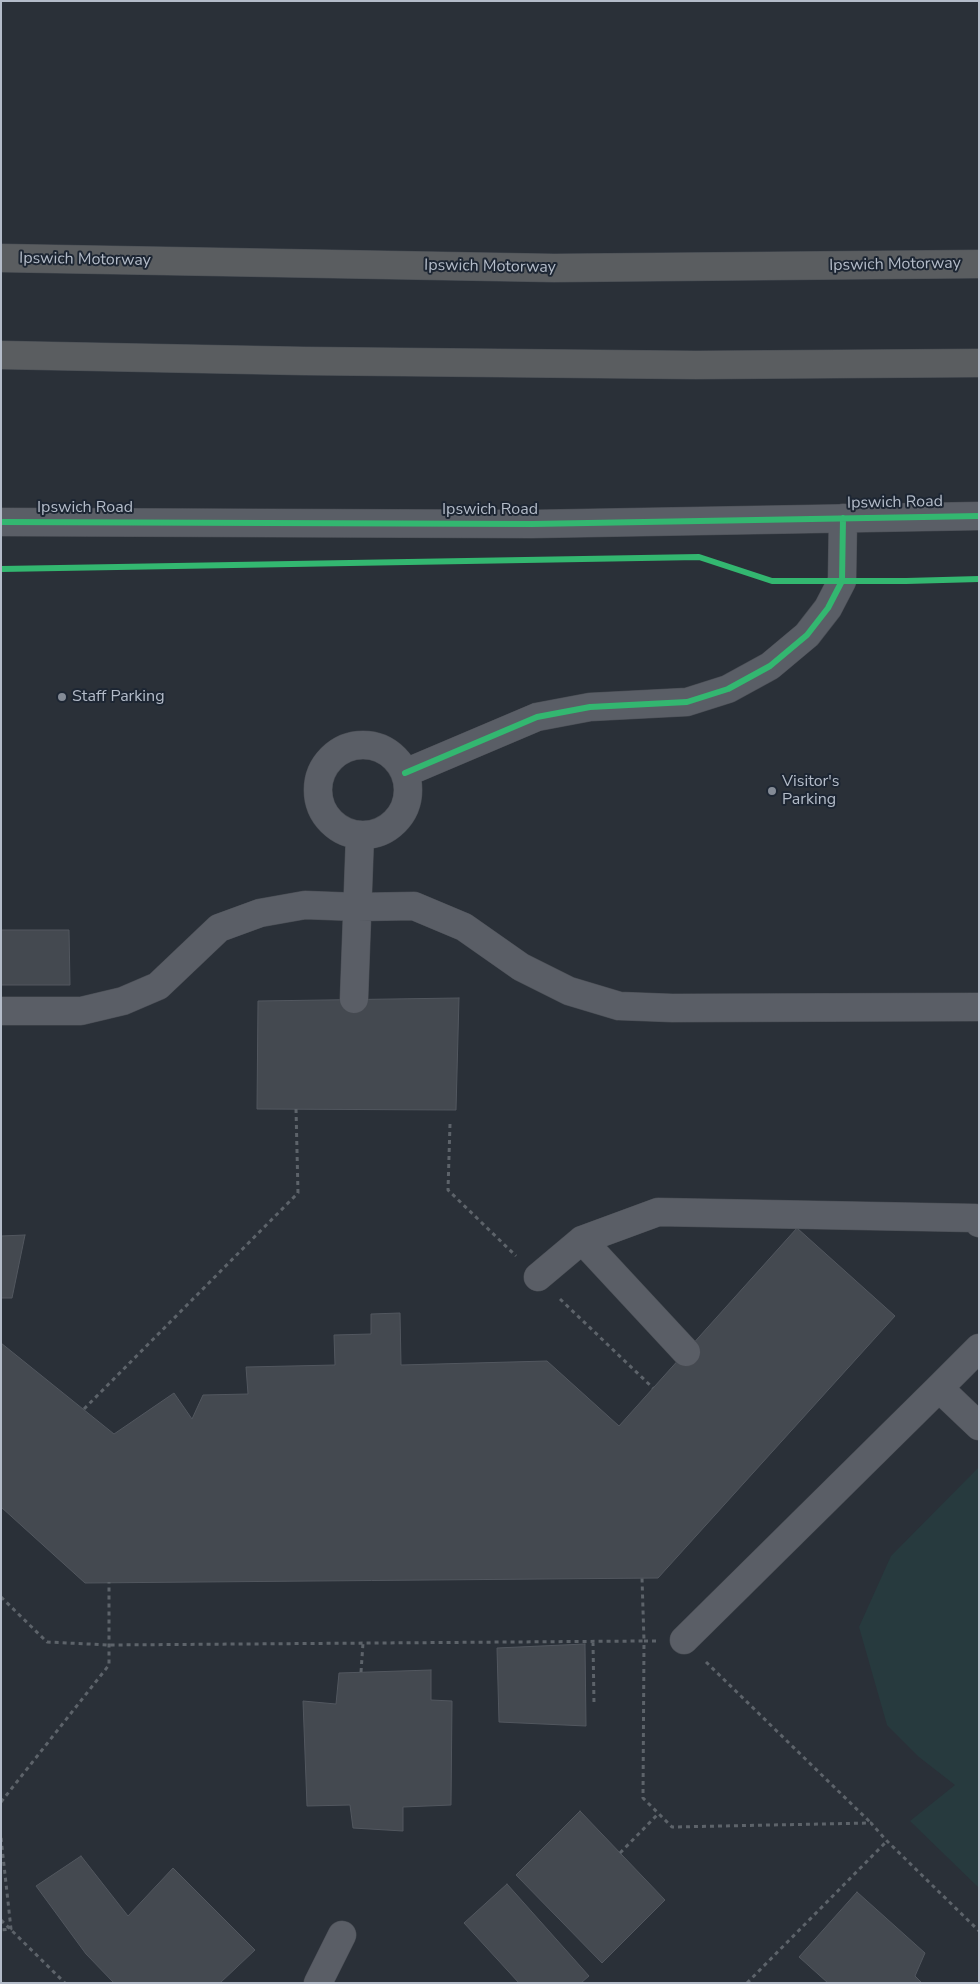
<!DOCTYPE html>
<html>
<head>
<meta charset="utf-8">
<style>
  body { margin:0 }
  #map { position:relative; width:980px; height:1984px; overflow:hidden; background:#2a3038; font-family:"Nunito Sans",sans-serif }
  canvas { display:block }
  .frame { position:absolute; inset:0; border:2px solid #b4bcc9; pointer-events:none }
</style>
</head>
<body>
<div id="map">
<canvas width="980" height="1984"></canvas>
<div class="frame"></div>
</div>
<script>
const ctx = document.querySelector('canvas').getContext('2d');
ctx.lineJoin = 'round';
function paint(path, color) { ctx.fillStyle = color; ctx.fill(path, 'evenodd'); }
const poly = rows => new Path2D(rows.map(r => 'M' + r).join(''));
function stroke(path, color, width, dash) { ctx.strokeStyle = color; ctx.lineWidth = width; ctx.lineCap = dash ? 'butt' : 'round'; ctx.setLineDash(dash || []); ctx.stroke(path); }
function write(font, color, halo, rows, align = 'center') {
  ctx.font = font + ' "Nunito Sans",sans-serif'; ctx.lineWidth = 4; ctx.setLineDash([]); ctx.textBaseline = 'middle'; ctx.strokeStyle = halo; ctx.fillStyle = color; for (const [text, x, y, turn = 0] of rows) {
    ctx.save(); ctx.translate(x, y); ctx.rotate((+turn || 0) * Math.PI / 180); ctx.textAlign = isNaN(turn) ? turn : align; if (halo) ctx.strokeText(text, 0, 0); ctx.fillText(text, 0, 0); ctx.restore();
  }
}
paint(poly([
  [979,1467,979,1888,910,1821,955,1785,919,1757,887,1725,859,1627,891,1556]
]), '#273a3e');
const building = poly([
  [1,930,69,930,70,985,1,985,1,930],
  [459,998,456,1110,257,1109,258,1001,459,998],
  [797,1228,895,1316,658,1578,85,1583,1,1507,1,1343,114,1434,174,1393,192,1419,203,1395,248,1394,246,1367,335,1365,334,1335,371,1334,371,1314,400,1313,401,1365,547,1361,619,1426,797,1228],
  [25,1235,12,1298,1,1298,1,1236,25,1235],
  [585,1644,586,1726,499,1722,497,1648,585,1644],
  [431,1670,431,1700,452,1701,451,1805,403,1807,403,1831,353,1828,350,1805,307,1806,303,1701,336,1704,339,1673,431,1670],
  [580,1811,665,1900,602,1963,516,1875,580,1811],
  [81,1856,128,1916,173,1868,255,1950,220,1983,114,1983,86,1954,36,1886,81,1856],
  [507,1884,589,1976,581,1983,519,1983,464,1923,507,1884],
  [857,1892,925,1953,915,1976,922,1983,828,1983,799,1957,857,1892]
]);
paint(building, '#444950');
stroke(building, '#52575f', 1);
const minor = poly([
  [1,522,532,524,979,516],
  '318 790a45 45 0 1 1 90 0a45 45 0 1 1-90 0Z',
  [405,773,537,717,590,707,687,702,728,689,770,666,807,635,828,608,842,581,843,518],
  [354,999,360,835],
  [1,1011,81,1011,123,1001,158,986,219,928,260,913,305,905,358,907,414,906,464,927,521,967,569,991,619,1006,672,1008,979,1007],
  [582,1240,686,1352],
  [538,1277,582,1240,658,1212,975,1218,979,1223],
  [979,1348,939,1388,979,1426],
  [684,1640,944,1383],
  [318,1983,342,1935]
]);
const highway = poly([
  [1,258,554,268,979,264],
  [1,355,304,361,696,365,979,363]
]);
stroke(minor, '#484c53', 29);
stroke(highway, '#474c53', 29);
stroke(poly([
  [450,1124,448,1190,516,1256],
  [560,1299,653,1388],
  [84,1409,298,1193,296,1109],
  [1,1597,47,1642,109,1645,644,1641,642,1578],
  [656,1641,644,1641,643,1798,672,1827,871,1823,887,1841,979,1931],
  [593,1642,594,1704],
  [706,1662,871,1823],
  [361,1672,363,1643],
  [1,1802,109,1665,109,1582],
  [1,1838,11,1929,1,1930],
  [620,1853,658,1814],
  [1,1920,65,1983],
  [747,1983,887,1841]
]), '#5d636a', 3, [4, 4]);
stroke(minor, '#5a5e66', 28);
stroke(highway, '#5a5d60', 28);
stroke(poly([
  [1,522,532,524,979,516],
  [1,569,699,557,772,581,906,581,979,579],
  [405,773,537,717,590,707,687,702,728,689,770,666,807,635,828,608,842,581,843,518]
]), '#33b770', 6);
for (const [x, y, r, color] of [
  [62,697,5,"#848b96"],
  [772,791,5,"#848b96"]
]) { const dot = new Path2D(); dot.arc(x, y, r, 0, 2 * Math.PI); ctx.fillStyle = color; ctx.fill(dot); stroke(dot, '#1d2633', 2); }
write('16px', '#b4bcc9', '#1d2633', [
  ["Ipswich Motorway",85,260,1],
  ["Ipswich Motorway",895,265,-1],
  ["Ipswich Motorway",490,267,1],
  ["Ipswich Road",895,503,-1],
  ["Ipswich Road",85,508],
  ["Ipswich Road",490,510]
]);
write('16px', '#b4bcc9', '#1d2633', [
  ["Staff Parking",72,697],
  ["Visitor's",782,782],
  ["Parking",782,800]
], 'left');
</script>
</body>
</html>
